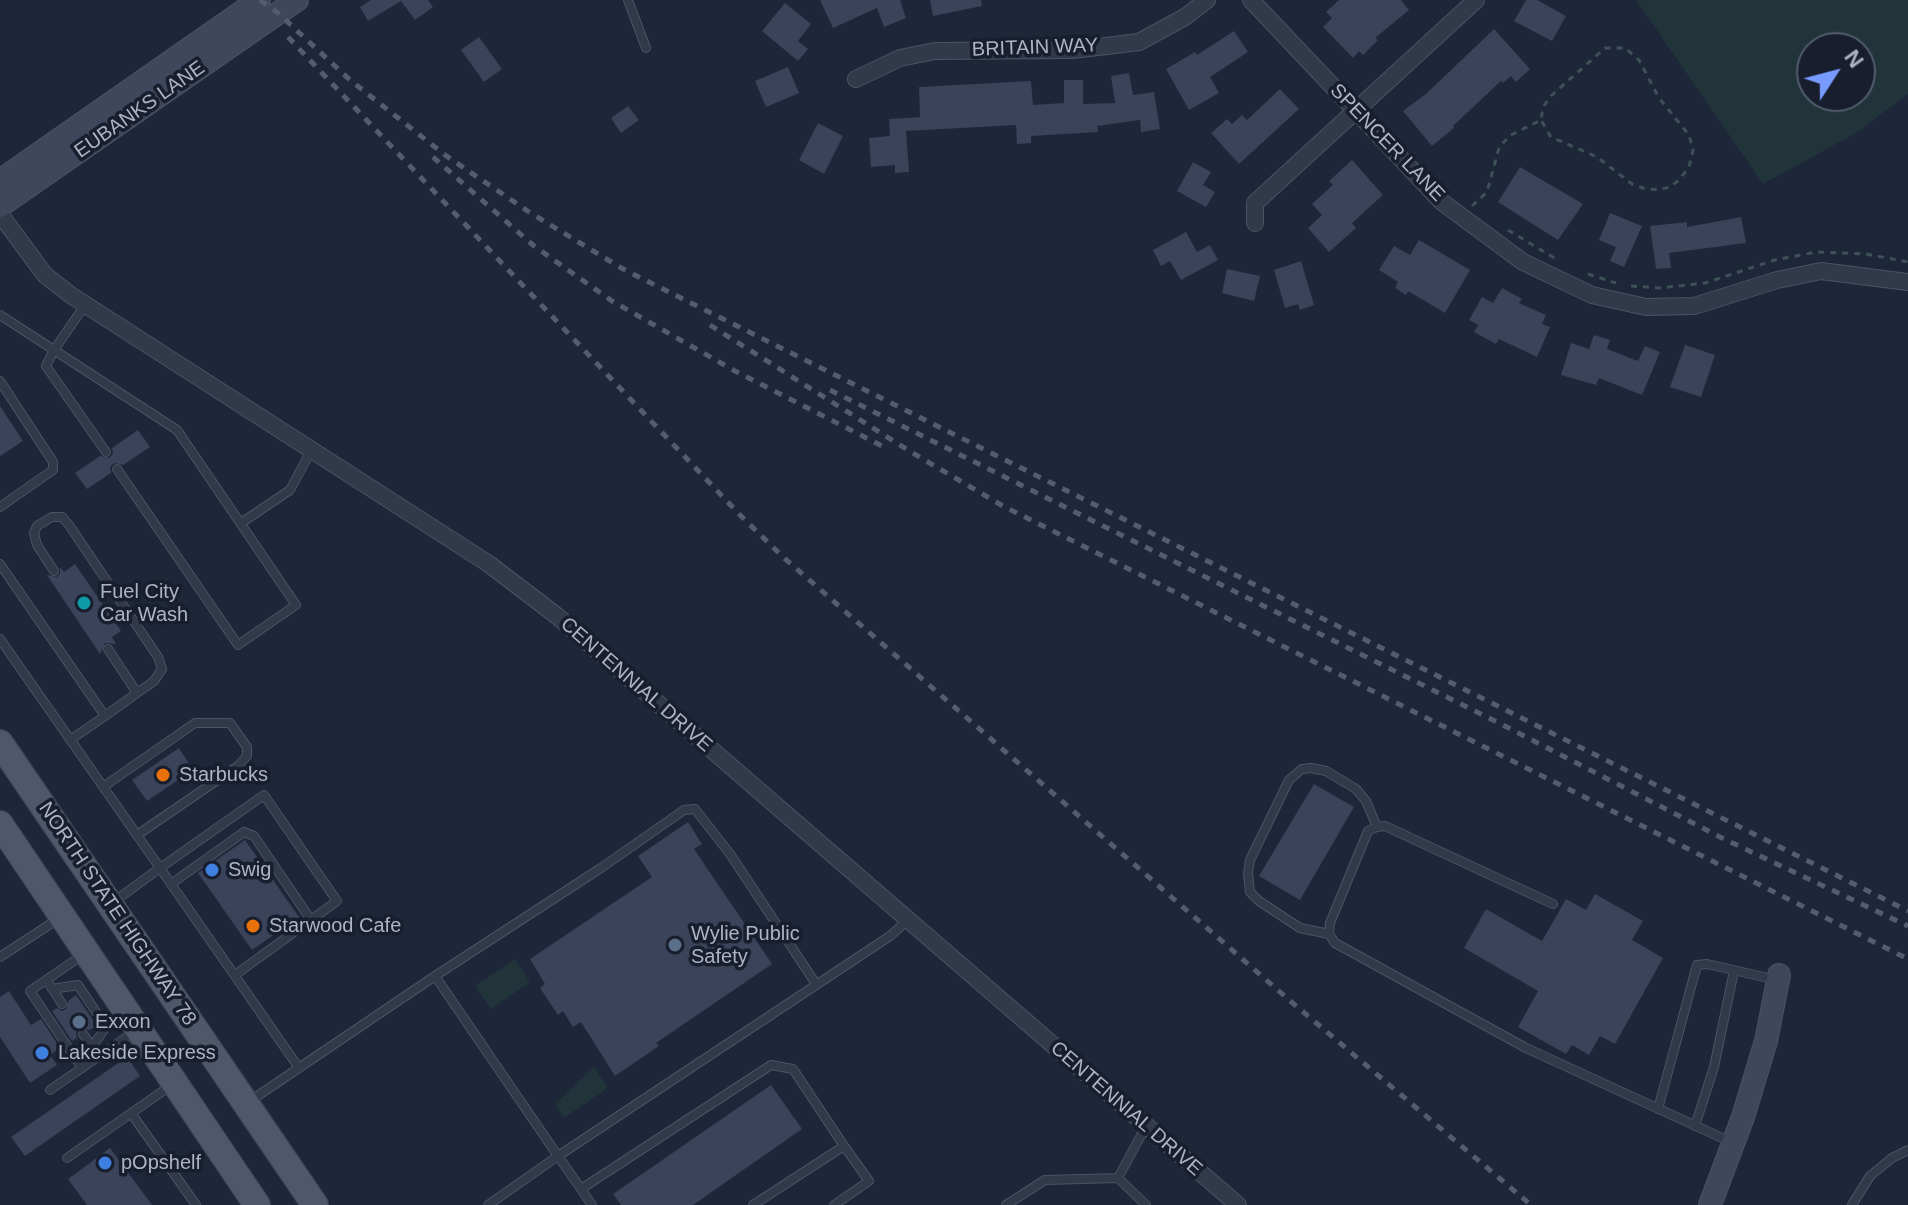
<!DOCTYPE html>
<html>
<head>
<meta charset="utf-8">
<style>
  body { margin:0 }
  #map { position:relative; width:1908px; height:1205px; overflow:hidden; background:#1e2639; font-family:Helvetica,sans-serif }
  canvas { display:block }
  .north { position:absolute; left:1796px; top:32px; width:80px; height:80px; box-sizing:border-box; background:#181e2e; border:2px solid #535a6b; border-radius:50%; rotate:54deg; font-size:22px; font-weight:700; line-height:32px; text-align:center; color:#acb3c6 }
  .north::after { content:''; display:block; margin:auto; width:28px; height:36px; background:#789bff; clip-path:polygon(50% 0,100% 100%,50% 72%,0 100%) }
</style>
</head>
<body>
<div id="map">
<canvas width="1908" height="1205"></canvas>
<div class="north">N</div>
</div>
<script>
const ctx = document.querySelector('canvas').getContext('2d');
ctx.lineJoin = 'round';
function paint(path, color) { ctx.fillStyle = color; ctx.fill(path, 'evenodd'); }
const poly = rows => new Path2D(rows.map(r => 'M' + r).join(''));
function stroke(path, color, width, dash) { ctx.strokeStyle = color; ctx.lineWidth = width; ctx.lineCap = dash ? 'butt' : 'round'; ctx.setLineDash(dash || []); ctx.stroke(path); }
function write(font, color, halo, rows, align = 'center') {
  ctx.font = font + ' Helvetica,sans-serif'; ctx.lineWidth = 7; ctx.setLineDash([]); ctx.textBaseline = 'middle'; ctx.strokeStyle = halo; ctx.fillStyle = color; for (const [text, x, y, turn = 0] of rows) {
    ctx.save(); ctx.translate(x, y); ctx.rotate((+turn || 0) * Math.PI / 180); ctx.textAlign = isNaN(turn) ? turn : align; if (halo) ctx.strokeText(text, 0, 0); ctx.fillText(text, 0, 0); ctx.restore();
  }
}
paint(poly([
  [1636,0,1908,0,1908,94,1854,134,1763,184],
  [1812,48,1860,48,1860,96,1812,96],
  [515,959,530,982,491,1009,475,986],
  [594,1067,608,1088,564,1118,555,1104]
]), '#20343a');
paint(poly([
  [371,0,428,0,433,7,415,20,401,1,368,21,360,7],
  [820,0,900,0,906,18,884,27,877,8,833,28],
  [930,0,981,0,982,6,933,16],
  [1339,0,1401,0,1409,10,1375,38,1378,40,1363,55,1359,51,1353,58,1323,27,1332,18,1326,12],
  [1526,0,1537,0,1566,16,1552,41,1514,21],
  [785,3,811,24,798,41,808,49,798,61,762,31],
  [1494,29,1530,69,1516,82,1511,76,1503,83,1501,81,1453,126,1454,128,1432,146,1403,111,1427,93],
  [1234,31,1248,52,1210,77,1219,93,1189,110,1166,69,1195,52,1197,55],
  [479,37,502,69,484,82,461,50],
  [788,67,799,93,766,107,755,81],
  [1129,73,1133,95,1154,92,1160,129,1141,132,1140,120,1097,126,1098,132,1031,136,1031,143,1017,144,1016,125,906,131,909,172,895,173,895,165,871,167,869,138,890,136,889,119,920,117,919,87,1031,81,1033,105,1064,103,1064,80,1083,80,1083,104,1115,103,1111,76],
  [1280,89,1299,109,1239,164,1211,133,1227,119,1232,124,1242,115,1247,120],
  [628,106,639,120,621,133,611,118],
  [818,123,843,136,824,174,799,160],
  [1352,160,1383,195,1352,223,1356,228,1329,252,1308,228,1322,215,1312,204,1333,185,1329,181],
  [1193,162,1211,172,1203,185,1215,192,1206,207,1177,191],
  [1520,167,1583,204,1558,240,1498,202],
  [1610,213,1642,226,1624,267,1610,261,1616,247,1599,240],
  [1741,217,1746,243,1669,253,1671,268,1656,269,1650,226,1687,222,1687,227],
  [1186,232,1197,252,1210,245,1218,260,1181,280,1170,261,1161,266,1153,250],
  [1419,240,1470,270,1445,313,1408,291,1406,295,1395,288,1398,282,1379,270,1394,246,1410,255],
  [1301,261,1314,305,1300,310,1298,304,1285,308,1274,270],
  [1227,269,1260,276,1254,301,1222,293],
  [1502,288,1522,299,1519,303,1546,315,1542,324,1550,327,1537,357,1499,339,1496,344,1474,332,1478,325,1469,320,1482,297,1493,303],
  [1594,335,1610,340,1607,349,1638,361,1645,346,1660,352,1642,395,1599,378,1596,385,1561,375,1571,343,1589,349],
  [1685,345,1715,355,1701,397,1670,387],
  [0,406,23,441,0,456],
  [138,430,150,447,123,465,114,463,110,467,111,473,87,489,75,473,100,456,109,458,113,454,112,448],
  [75,564,121,631,112,637,116,644,105,643,100,654,47,575,57,577,60,573,60,567,64,572],
  [179,748,193,770,147,801,132,780],
  [1314,784,1354,807,1300,900,1259,876],
  [688,822,702,844,694,849,772,964,656,1043,659,1046,615,1076,581,1022,573,1027,563,1011,558,1015,540,988,545,984,530,959,652,877,638,856],
  [245,840,299,917,252,950,198,873],
  [1595,894,1643,921,1632,940,1663,958,1615,1044,1600,1036,1589,1055,1572,1045,1566,1054,1518,1027,1538,991,1464,948,1486,909,1542,941,1566,899,1586,910],
  [9,991,31,1025,41,1019,60,1048,50,1055,57,1065,30,1083,0,1037,0,997],
  [76,995,97,1026,89,1030,80,1028,76,1032,77,1038,72,1041,52,1011,57,1008,62,1011,66,1009,68,1001],
  [127,1057,140,1076,25,1156,11,1137],
  [771,1085,802,1129,693,1205,621,1205,613,1194],
  [110,1148,152,1205,87,1205,68,1179]
]), '#3a4359');
const lane = poly([
  [628,0,646,48],
  [85,305,54,350,177,430,296,605,238,645,117,469],
  [0,315,54,350,46,366,106,452],
  [0,381,53,462,53,470,0,507],
  [241,523,290,490,312,449],
  [0,564,105,716,137,693],
  [54,571,37,545,34,533,37,526,52,517,62,517,69,525,158,657,162,669,154,681,137,693,108,649],
  [0,639,160,868,112,903],
  [70,740,105,716],
  [103,787,195,723,230,723,247,747,247,756,238,766,137,835],
  [171,884,244,832,254,836,311,920],
  [1553,904,1385,826,1377,827,1368,831,1330,923,1329,934,1335,943,1526,1048,1733,1143],
  [1329,934,1300,928,1259,901,1250,892,1248,873,1250,860,1289,780,1302,769,1311,768,1326,771,1356,789,1366,801,1377,827],
  [0,957,58,919],
  [235,975,337,901,264,795,160,868,299,1068],
  [435,976,601,868,684,810,695,809,730,854,816,984],
  [50,985,62,1004],
  [52,989,78,985,106,1027,92,1047],
  [83,1034,94,1049],
  [82,1068,30,991,84,954],
  [50,1090,134,1032],
  [250,1101,435,976,558,1156,890,936,908,920],
  [1658,1109,1697,965,1707,964,1777,980],
  [131,1113,196,1205],
  [1695,1126,1714,1067,1734,971],
  [67,1158,170,1086],
  [1118,1178,1146,1205],
  [581,1189,592,1205],
  [488,1205,558,1156,581,1189,771,1065,793,1069,844,1146,753,1205],
  [834,1205,869,1181,844,1146],
  [1006,1205,1045,1180,1118,1178,1146,1126],
  [1852,1205,1870,1176,1892,1158,1908,1150]
]);
const street = poly([
  [1251,0,1442,202,1523,262,1592,295,1646,307,1694,306,1777,280,1821,271,1908,282],
  [856,79,900,58,935,51,1073,50,1139,42,1185,17,1207,0],
  [0,214,45,275,72,296,489,564,557,616,1238,1205],
  [1255,223,1255,203,1476,0]
]);
const secondary = poly([
  [0,181,259,0],
  [0,206,297,0],
  [1710,1205,1743,1117,1766,1041,1779,975]
]);
const primary = poly([
  [0,743,315,1205],
  [0,824,257,1205]
]);
stroke(lane, '#4c5364', 10);
stroke(street, '#4c5364', 18);
stroke(secondary, '#4c5364', 24);
stroke(primary, '#3b4253', 28);
stroke(poly([
  [1472,206,1487,192,1499,148,1509,136,1541,120,1543,107,1551,96,1605,48,1625,48,1639,60,1659,98,1689,135,1693,150,1689,167,1679,180,1670,187,1658,190,1643,188,1632,184,1597,157,1551,137,1541,120],
  [1508,230,1556,259],
  [1588,274,1616,283],
  [1631,286,1660,288,1705,283,1775,260,1816,252,1866,254,1908,262]
]), '#3e5158', 3, [6, 6]);
stroke(lane, '#32394a', 8);
stroke(street, '#32394a', 16);
stroke(secondary, '#3f475d', 22);
stroke(primary, '#4f576a', 26);
stroke(poly([
  [260,0,278,13,350,80,445,155,529,212,623,269,1908,911],
  [288,37,740,515,783,557,1288,999,1531,1205],
  [433,157,534,246,612,301,735,371,888,449],
  [710,325,911,452,1003,506,1908,959],
  [830,390,1499,723,1722,838,1908,926]
]), '#535c71', 5, [8, 8]);
for (const [x, y, r, color] of [
  [84,603,8,"#0f9aa8"],
  [163,775,8,"#e8710a"],
  [212,870,8,"#3f7fe0"],
  [253,926,8,"#e8710a"],
  [675,945,8,"#5c6f8a"],
  [79,1022,8,"#5c6f8a"],
  [42,1053,8,"#3f7fe0"],
  [105,1163,8,"#3f7fe0"]
]) { const dot = new Path2D(); dot.arc(x, y, r, 0, 2 * Math.PI); ctx.fillStyle = color; ctx.fill(dot); stroke(dot, '#181e2e', 3); }
write('20px', '#acb3c6', '#181e2e', [
  ["BRITAIN WAY",1035,48,-2],
  ["EUBANKS LANE",140,110,-35],
  ["SPENCER LANE",1387,143,46],
  ["CENTENNIAL DRIVE",636,685,41],
  ["NORTH STATE HIGHWAY 78",117,914,56],
  ["CENTENNIAL DRIVE",1126,1109,41]
]);
write('20px', '#acb3c6', '#181e2e', [
  ["Fuel City",100,592],
  ["Car Wash",100,615],
  ["Starbucks",179,775],
  ["Swig",228,870],
  ["Starwood Cafe",269,926],
  ["Wylie Public",691,934],
  ["Safety",691,957],
  ["Exxon",95,1022],
  ["Lakeside Express",58,1053],
  ["pOpshelf",121,1163]
], 'left');
</script>
</body>
</html>
